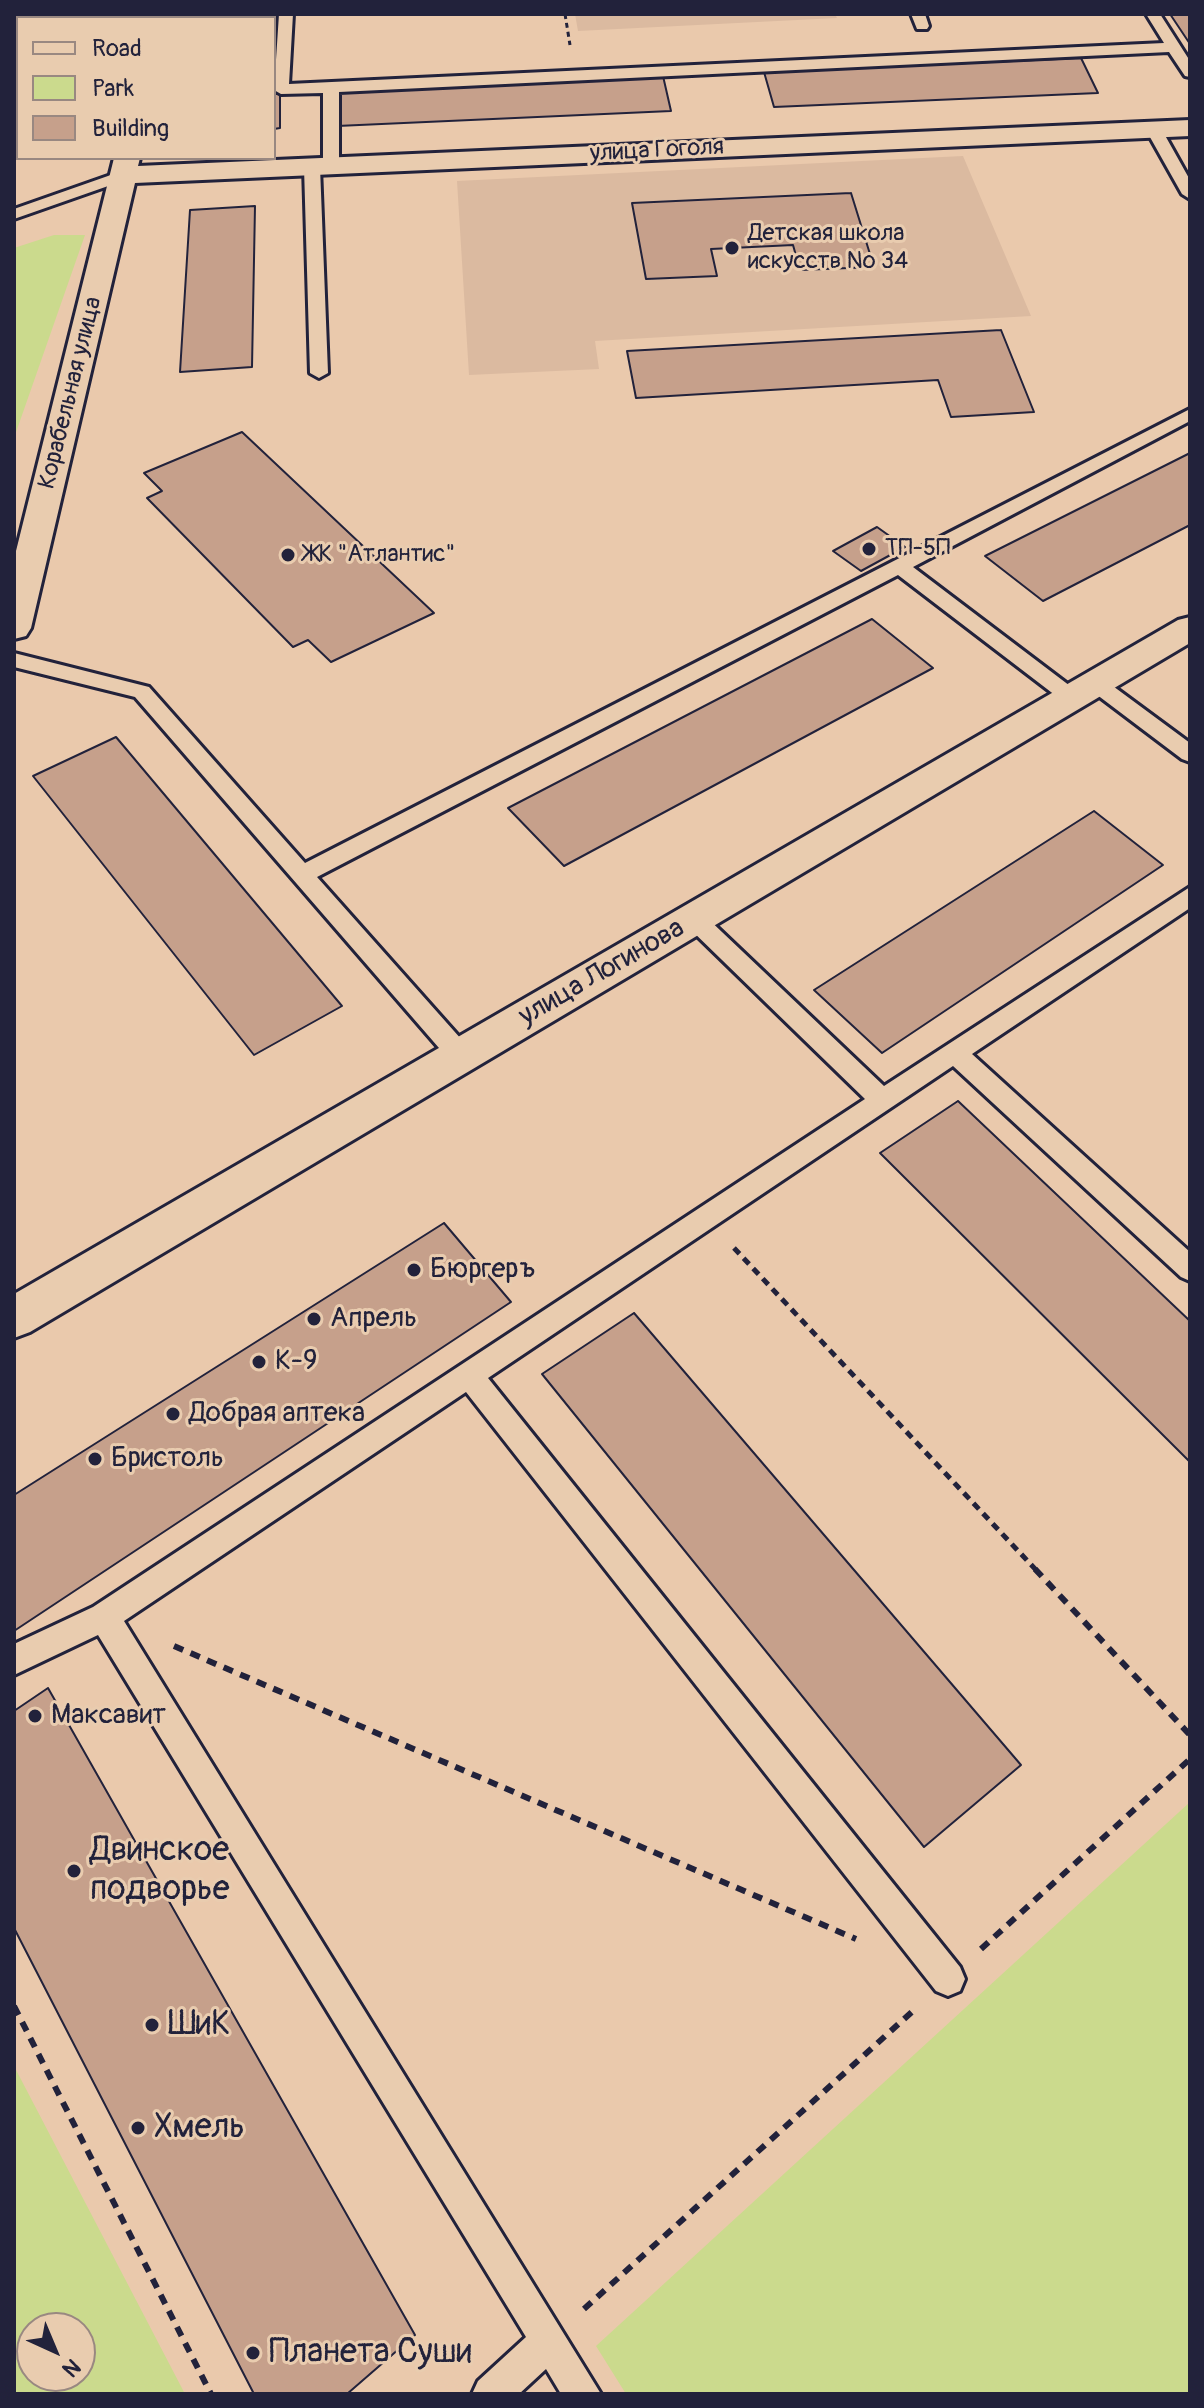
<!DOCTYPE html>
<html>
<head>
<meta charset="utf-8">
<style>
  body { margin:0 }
  #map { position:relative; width:1204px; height:2408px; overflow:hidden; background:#eac9ac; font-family:Pangolin,sans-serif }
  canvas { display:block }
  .frame { position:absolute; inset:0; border:16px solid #22223b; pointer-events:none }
  .legend { position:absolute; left:16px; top:16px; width:260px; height:144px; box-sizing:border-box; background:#e9ccaf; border:2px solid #998881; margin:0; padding:10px 14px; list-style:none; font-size:24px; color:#22223b }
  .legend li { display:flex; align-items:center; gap:16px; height:40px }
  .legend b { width:40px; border:2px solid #998881 }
  .north { position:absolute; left:16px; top:2312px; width:80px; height:80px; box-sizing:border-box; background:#e9ccaf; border:2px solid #998881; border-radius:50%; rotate:136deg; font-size:22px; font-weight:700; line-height:32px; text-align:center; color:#22223b }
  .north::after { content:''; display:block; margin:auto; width:28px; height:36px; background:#22223b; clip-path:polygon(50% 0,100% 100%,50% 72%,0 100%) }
</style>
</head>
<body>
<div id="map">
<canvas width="1204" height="2408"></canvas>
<div class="frame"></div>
<ul class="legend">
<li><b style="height:10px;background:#e9ccaf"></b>Road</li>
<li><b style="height:22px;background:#cbda8d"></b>Park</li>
<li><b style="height:22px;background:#c6a08b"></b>Building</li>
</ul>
<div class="north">N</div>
</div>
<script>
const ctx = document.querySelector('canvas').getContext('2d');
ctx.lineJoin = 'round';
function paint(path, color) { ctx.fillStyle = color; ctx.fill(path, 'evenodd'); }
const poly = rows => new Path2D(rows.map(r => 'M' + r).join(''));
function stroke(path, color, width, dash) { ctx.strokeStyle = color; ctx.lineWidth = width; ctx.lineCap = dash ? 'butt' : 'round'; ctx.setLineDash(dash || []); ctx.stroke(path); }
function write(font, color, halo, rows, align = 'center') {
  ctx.font = font + ' Pangolin,sans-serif'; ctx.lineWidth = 6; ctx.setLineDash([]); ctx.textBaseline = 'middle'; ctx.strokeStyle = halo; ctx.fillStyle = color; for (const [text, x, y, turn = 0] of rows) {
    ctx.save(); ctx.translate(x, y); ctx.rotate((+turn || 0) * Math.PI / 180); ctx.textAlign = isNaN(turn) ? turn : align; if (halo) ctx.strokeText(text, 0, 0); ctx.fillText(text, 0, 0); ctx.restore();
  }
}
paint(poly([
  [575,14,835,14,837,18,578,31],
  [963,156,1031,316,595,341,599,369,469,375,457,181]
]), '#dbbaa0');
paint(poly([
  [54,235,85,235,14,438,14,248],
  [1190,1802,1190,2394,626,2394,596,2346],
  [14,2066,185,2394,14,2394],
  [80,2328,80,2376,32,2376,32,2328]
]), '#cbda8d');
const building = poly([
  [177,14,248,14,248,18,177,18,177,14],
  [1170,14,1190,14,1190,44,1170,14],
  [1081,58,1098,93,774,107,764,72,1081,58],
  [663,76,671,111,337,126,337,91,663,76],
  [274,94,280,94,280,128,274,129,274,94],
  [851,193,874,267,800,270,793,245,711,249,717,276,646,279,632,203,851,193],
  [255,206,252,367,180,372,190,210,255,206],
  [1001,330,1034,412,951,417,938,380,636,398,627,351,1001,330],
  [242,432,434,613,331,662,308,640,293,647,147,498,162,491,144,473,242,432],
  [1190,453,1190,525,1043,601,985,556,1190,453],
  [877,527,905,547,861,571,833,551,877,527],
  [872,619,933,668,564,866,508,808,872,619],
  [116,737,342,1006,254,1055,33,776,116,737],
  [1094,811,1163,865,882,1053,814,990,1094,811],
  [958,1101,1190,1321,1190,1462,880,1153,958,1101],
  [444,1223,511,1302,14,1631,14,1495,444,1223],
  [634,1313,1021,1765,924,1847,542,1374,634,1313],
  [48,1688,415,2335,347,2394,254,2394,14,1928,14,1711,48,1688]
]);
paint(building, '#c6a08b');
stroke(building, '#22223b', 2);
const service = poly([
  [279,14,293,14,289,84,1164,43,1146,14,1160,14,1190,61,1190,77,1185,76,1169,52,339,92,339,166,331,171,323,166,323,93,281,94,274,90,279,14],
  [911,14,925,14,929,26,927,29,917,29,911,14],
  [1154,125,1162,130,1190,180,1190,199,1182,194,1146,130,1154,125],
  [312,162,320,167,328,373,319,378,310,373,304,167,312,162],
  [125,170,131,172,131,178,14,219,14,209,125,170],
  [1190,409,1190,421,913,567,1078,692,1082,697,1078,702,1064,702,898,575,317,877,470,1049,473,1056,470,1063,461,1066,452,1063,135,697,14,667,14,653,149,687,305,863,1190,409],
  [1095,676,1102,678,1190,743,1190,762,1182,759,1088,688,1085,683,1088,678,1095,676],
  [1190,887,1190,908,972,1054,1190,1252,1190,1281,1181,1277,953,1066,488,1378,960,1967,965,1979,960,1991,948,1996,936,1991,466,1392,124,1621,601,2394,561,2394,546,2369,519,2394,472,2394,478,2381,526,2337,98,1635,14,1675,14,1644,93,1607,865,1099,686,925,682,919,686,913,694,910,702,913,884,1086,1190,887]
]);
const minor = poly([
  [131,14,155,14,155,18,131,18,131,14],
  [1190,120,1190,136,135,183,31,628,26,636,14,639,14,559,114,158,140,158,138,166,1190,120]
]);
const secondary = poly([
  [1190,617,1190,643,30,1332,14,1338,14,1294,1178,620,1190,617]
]);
stroke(service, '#22223b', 6);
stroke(minor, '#22223b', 6);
stroke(secondary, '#22223b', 6);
stroke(poly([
  [565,14,570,45]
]), '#22223b', 3, [5, 4]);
stroke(poly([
  [734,1248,1037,1571]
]), '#22223b', 5, [8, 6]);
stroke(poly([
  [1035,1569,1190,1735],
  [174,1646,856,1939],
  [981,1949,1190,1759],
  [14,2006,211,2394],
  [584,2309,914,2010]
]), '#22223b', 6, [10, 8]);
paint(service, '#e9ccaf');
paint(minor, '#e9ccaf');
paint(secondary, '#e9ccaf');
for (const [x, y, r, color] of [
  [732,248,8,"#22223b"],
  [869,549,8,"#22223b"],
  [288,555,8,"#22223b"],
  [414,1270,8,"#22223b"],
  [314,1319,8,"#22223b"],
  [259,1362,8,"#22223b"],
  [173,1414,8,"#22223b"],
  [95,1459,8,"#22223b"],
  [35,1716,8,"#22223b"],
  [74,1871,8,"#22223b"],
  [152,2025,8,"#22223b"],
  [138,2128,8,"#22223b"],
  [253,2353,8,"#22223b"]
]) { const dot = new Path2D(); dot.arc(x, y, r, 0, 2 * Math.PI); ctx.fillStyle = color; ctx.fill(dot); stroke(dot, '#e9ccaf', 3); }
write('24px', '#22223b', '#e9ccaf', [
  ["улица Гоголя",657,151,-3],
  ["Корабельная улица",71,393,-76]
]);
write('24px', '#22223b', '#e9ccaf', [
  ["Детская школа",748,234],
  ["искусств № 34",748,262],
  ["ТП-5П",885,549],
  ["ЖК \"Атлантис\"",304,555]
], 'left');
write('28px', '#22223b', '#e9ccaf', [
  ["улица Логинова",602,973,-30]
]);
write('28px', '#22223b', '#e9ccaf', [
  ["Бюргеръ",430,1270],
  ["Апрель",330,1319],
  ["К-9",275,1362],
  ["Добрая аптека",189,1414],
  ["Бристоль",111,1459],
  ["Максавит",51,1716]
], 'left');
write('34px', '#22223b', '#e9ccaf', [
  ["Двинское",90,1851],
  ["подворье",90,1890],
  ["ШиК",168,2025],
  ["Хмель",154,2128],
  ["Планета Суши",269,2353]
], 'left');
</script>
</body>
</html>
